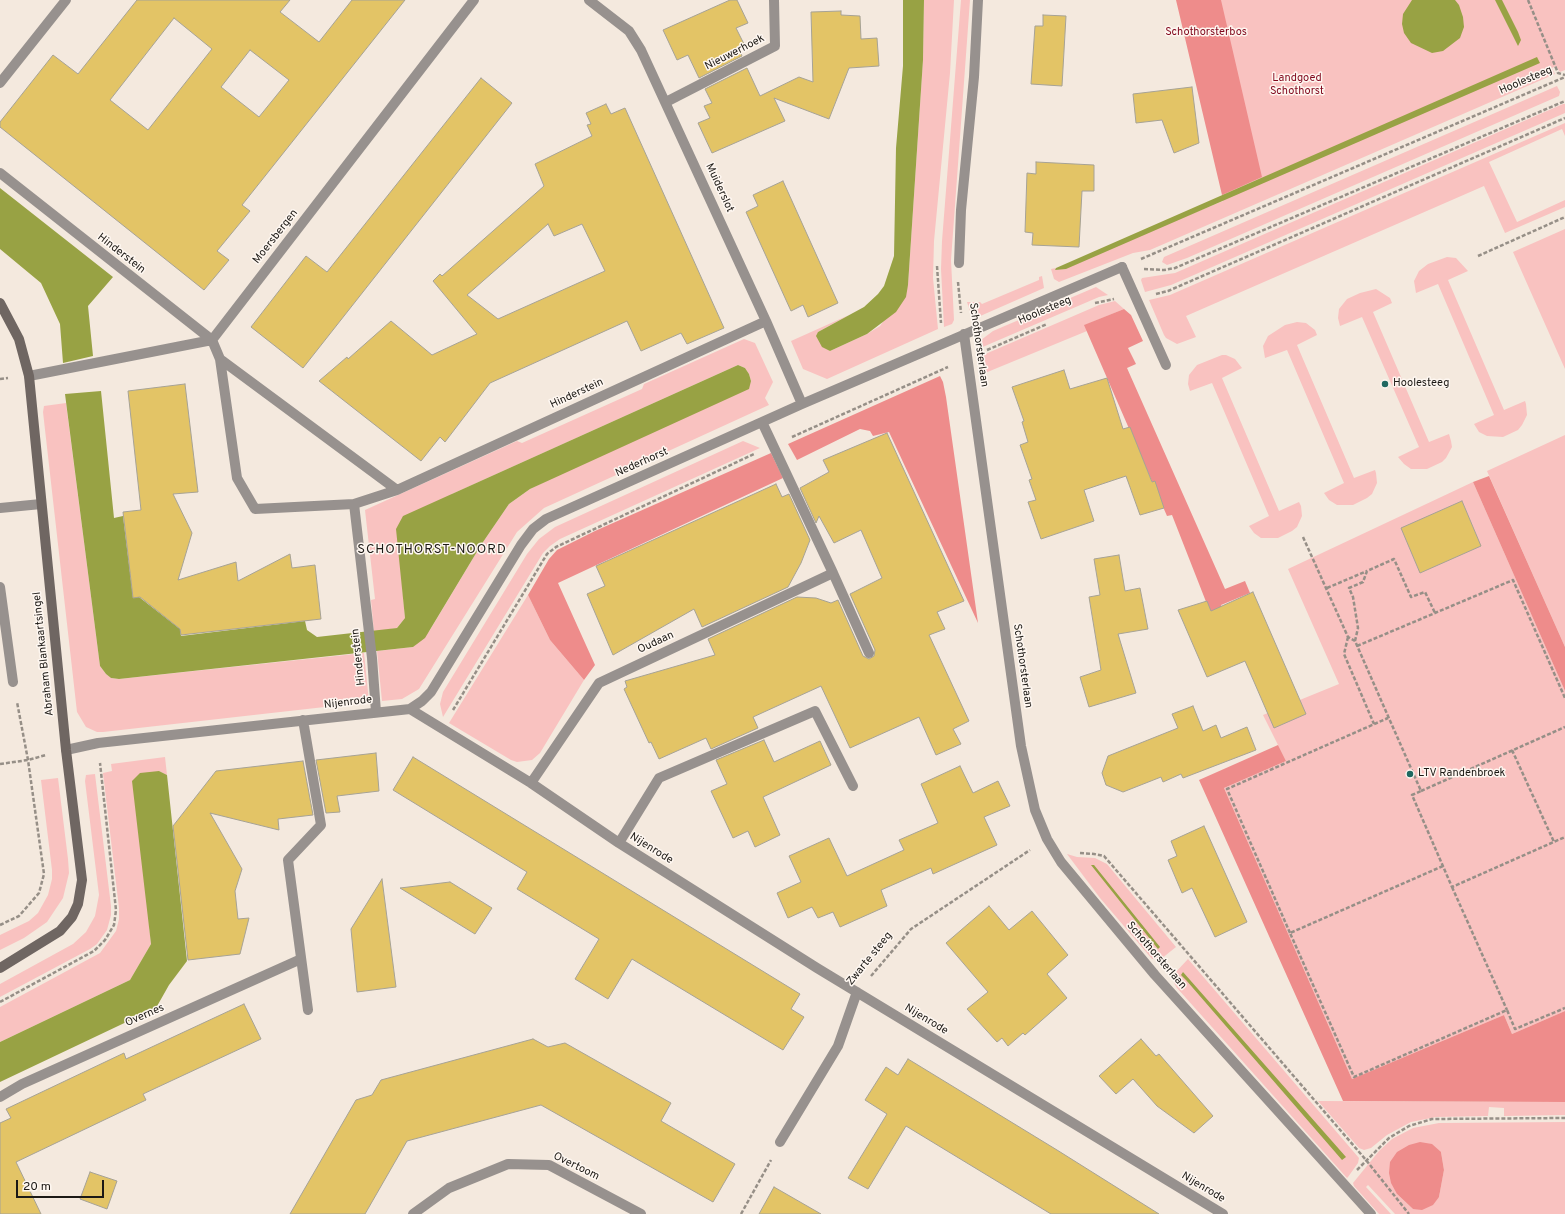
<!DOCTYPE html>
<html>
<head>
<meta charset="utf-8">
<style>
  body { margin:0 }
  #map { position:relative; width:1565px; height:1214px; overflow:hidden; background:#f4e9de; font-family:Overpass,sans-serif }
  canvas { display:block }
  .scale { position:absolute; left:16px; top:1180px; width:88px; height:18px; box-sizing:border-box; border:2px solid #1c1915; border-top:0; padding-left:5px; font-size:12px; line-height:14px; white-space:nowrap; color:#1c1915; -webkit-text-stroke:3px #fef7f1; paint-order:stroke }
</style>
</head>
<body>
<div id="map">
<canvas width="1565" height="1214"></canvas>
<div class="scale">20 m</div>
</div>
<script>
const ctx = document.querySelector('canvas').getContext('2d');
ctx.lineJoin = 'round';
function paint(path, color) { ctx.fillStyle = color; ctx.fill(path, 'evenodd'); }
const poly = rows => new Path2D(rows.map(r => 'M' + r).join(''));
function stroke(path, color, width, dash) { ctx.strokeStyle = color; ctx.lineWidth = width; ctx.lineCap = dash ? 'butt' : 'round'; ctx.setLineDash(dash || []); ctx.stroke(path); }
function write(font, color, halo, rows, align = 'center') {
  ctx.font = font + ' Overpass,sans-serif'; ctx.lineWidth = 3; ctx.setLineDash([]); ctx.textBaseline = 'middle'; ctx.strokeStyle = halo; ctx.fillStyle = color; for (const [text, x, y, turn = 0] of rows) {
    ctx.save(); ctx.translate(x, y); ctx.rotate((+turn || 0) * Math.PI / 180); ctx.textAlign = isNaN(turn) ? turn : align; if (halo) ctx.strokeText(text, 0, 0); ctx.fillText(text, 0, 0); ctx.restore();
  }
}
paint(poly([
  [924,0,954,0,950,73,934,241,933,278,938,329,827,379,803,369,791,341,849,315,818,332,830,351,867,334,880,326,908,285,923,60],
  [961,0,970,0,951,260,954,320,952,324,944,327,941,269,942,241],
  [1202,0,1565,0,1565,70,1560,72,1556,66,1552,68,1555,74,1150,250,1133,253,1059,282,1054,279,1051,269,1056,268,1055,270,1223,201],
  [1557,86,1560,92,1559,96,1187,258,1167,265,1162,262,1164,257],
  [1563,104,1565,104,1565,113,1171,285,1145,292,1141,280,1142,278,1175,273],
  [1565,123,1565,136,1562,129,1489,162,1517,222,1565,200,1565,207,1505,233,1484,186,1186,316,1196,337,1177,344,1166,338,1164,335,1149,300,1170,295],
  [1565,229,1565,369,1513,252],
  [1447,257,1456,258,1468,271,1448,280,1504,410,1525,401,1526,404,1527,415,1522,425,1518,430,1503,437,1487,436,1479,432,1474,424,1494,415,1438,284,1416,293,1414,281,1419,271,1428,264],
  [1042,276,1044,288,978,317,972,317,967,302,980,302,982,304,1039,280,1039,277],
  [1096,287,1108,295,1099,297,978,349,981,340,993,331],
  [1376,289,1390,298,1392,303,1373,312,1429,442,1449,434,1451,441,1452,447,1446,458,1442,462,1427,469,1411,469,1404,464,1398,457,1419,447,1362,317,1340,326,1338,318,1339,309,1347,299,1360,293],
  [1115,301,1124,309,1085,325,1087,331,985,373,983,355,1099,305],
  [1297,322,1306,323,1315,330,1317,335,1297,345,1354,478,1375,470,1376,473,1377,483,1372,494,1367,498,1353,505,1337,505,1329,500,1324,493,1344,483,1287,350,1265,358,1263,346,1268,336,1285,325],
  [744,339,755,343,773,382,765,398,769,405,544,508,517,532,419,689,402,699,382,701,377,651,413,647,430,630,481,545,509,504,530,489,751,381,749,374,745,368,738,365,452,494,402,584,405,618,397,628,374,632,371,600,375,599,365,510,517,441,522,443,642,389,644,384],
  [1222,355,1226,355,1235,359,1242,368,1222,378,1279,511,1299,502,1301,506,1302,516,1297,527,1292,531,1278,538,1261,538,1254,533,1249,526,1269,516,1212,383,1190,391,1188,384,1189,375,1197,365],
  [66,403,100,666,106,674,111,678,119,679,364,653,369,702,103,732,97,732,86,727,77,712,43,412,44,406],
  [1565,435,1565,647,1487,471],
  [743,441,760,448,560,539,550,546,543,553,443,717,440,704,443,692,527,554,539,539,555,527],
  [1473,482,1565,691,1565,1011,1512,1034,1504,1015,1352,1079,1224,788,1286,761,1263,715,1339,684,1288,569],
  [528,595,550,640,584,680,540,753,532,760,517,762,511,760,449,723],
  [165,757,167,775,159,771,149,924,151,944,130,980,0,1042,0,1007,100,953,116,931,119,919,119,908,103,773,112,771,111,764],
  [95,774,111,906,111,915,107,930,97,944,90,949,0,997,0,984,73,944,86,932,95,916,99,895,85,781,86,775],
  [58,778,68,859,69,873,63,898,47,922,24,938,0,950,0,935,29,921,38,913,48,895,52,879,52,870,41,780],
  [1067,854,1077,857,1095,858,1107,864,1176,947,1161,959,1152,959,1100,898],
  [1188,959,1359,1158,1358,1163,1348,1177,1347,1178,1177,988,1174,983,1174,974],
  [1318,1101,1565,1102,1565,1115,1504,1116,1504,1108,1489,1107,1488,1116,1436,1117,1411,1122,1387,1135,1371,1148,1364,1150,1359,1148],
  [1565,1122,1565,1214,1395,1214,1368,1185,1366,1187,1391,1214,1379,1214,1354,1186,1353,1183,1379,1151,1392,1139,1413,1128,1439,1123],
  [1441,1152,1444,1170,1439,1197,1413,1209,1397,1194]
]), '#f9c2c0');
paint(poly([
  [1176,0,1221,0,1262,177,1222,195],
  [1124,309,1131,315,1143,341,1128,348,1136,364,1127,368,1225,589,1245,581,1250,593,1221,605,1224,613,1212,617,1172,515,1167,516,1084,325],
  [940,376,943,382,946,397,978,623,889,432,873,436,870,431,860,429,797,460,788,444],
  [771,453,783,478,558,583,595,665,584,680,550,640,528,595,549,559,557,550,595,531],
  [1489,476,1565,647,1565,691,1473,482],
  [1278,745,1286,761,1224,788,1352,1079,1504,1015,1512,1034,1565,1011,1565,1102,1343,1101,1199,780],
  [1420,1142,1432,1144,1441,1152,1444,1170,1439,1197,1433,1205,1422,1210,1413,1209,1397,1194,1391,1183,1389,1173,1390,1162,1397,1152,1409,1145]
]), '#ee8c8b');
paint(poly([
  [903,0,924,0,923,60,908,285,906,297,896,312,867,334,830,351,822,347,816,336,818,332,864,307,878,294,884,286,894,256,896,148,903,66],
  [1412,0,1455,0,1459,5,1463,17,1464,27,1460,38,1443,51,1432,53,1411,43,1404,33,1402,24,1403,14],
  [1495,0,1502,0,1518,32,1521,40,1518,46],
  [1537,57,1540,63,1066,269,1055,270,1056,268],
  [0,188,113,277,88,306,93,356,63,363,60,324,41,283,0,249],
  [738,365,745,368,749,374,751,381,749,389,530,489,509,504,481,545,425,638,413,647,119,679,111,678,106,674,100,666,65,394,101,391,114,518,123,516,133,597,139,597,180,629,181,636,305,621,307,630,317,637,397,628,405,618,396,529,403,516],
  [159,771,167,775,187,961,169,985,156,1008,0,1082,0,1042,130,980,151,944,132,781,140,773],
  [1091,865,1094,865,1160,947,1158,949],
  [1183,972,1346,1157,1342,1160,1186,980,1181,975]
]), '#98a244');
const building = poly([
  [137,0,290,0,280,12,319,42,352,0,405,0,242,205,250,211,217,251,229,260,204,290,0,127,0,122,53,55,78,74,137,0],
  [174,18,212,49,148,130,110,100,174,18],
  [250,50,289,80,259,117,221,87,250,50],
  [730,0,737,0,748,23,736,28,744,44,738,47,742,56,699,78,688,55,677,60,663,30,730,0],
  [841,11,841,15,860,16,861,39,877,38,879,66,849,68,829,119,774,98,785,121,712,153,698,123,710,118,704,106,712,103,705,89,747,68,760,96,799,77,813,82,811,12,841,11],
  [1043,15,1066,16,1062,86,1031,84,1035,26,1043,26,1043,15],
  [481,78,512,103,303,368,251,327,306,256,327,272,481,78],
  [1192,87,1199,143,1174,153,1162,120,1136,123,1133,94,1192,87],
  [606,104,611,114,625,108,724,328,687,344,681,333,641,351,627,321,490,383,445,442,440,437,421,461,319,381,347,357,348,359,391,321,432,355,477,334,433,281,440,274,442,276,544,186,535,164,592,136,587,125,591,124,586,113,606,104],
  [548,224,554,236,582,224,605,271,498,319,467,295,548,224],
  [1036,162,1094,165,1094,191,1082,191,1079,247,1032,245,1033,233,1025,232,1027,173,1036,174,1036,162],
  [783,181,838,303,808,317,803,305,791,311,746,212,758,206,753,195,783,181],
  [1064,370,1070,389,1107,378,1123,429,1130,427,1152,482,1155,481,1164,508,1140,515,1126,476,1084,490,1094,521,1041,539,1028,502,1036,500,1029,480,1032,479,1020,445,1028,442,1022,422,1024,421,1012,387,1064,370],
  [185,384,198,492,173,494,192,533,178,580,236,562,238,581,290,554,292,568,315,565,321,619,181,635,180,629,140,597,133,598,123,512,141,510,128,391,185,384],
  [887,433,964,601,937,612,945,629,929,635,969,721,953,729,961,744,936,755,919,717,850,748,821,686,753,717,758,728,711,749,706,738,659,759,651,742,649,743,624,689,627,687,625,681,715,655,708,639,797,597,816,598,831,603,838,600,863,656,869,659,874,656,875,650,850,594,882,578,861,530,834,543,819,516,816,523,800,488,829,472,823,460,887,433],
  [776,484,782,497,789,494,810,540,801,563,788,587,702,627,694,609,613,655,587,594,605,586,596,566,776,484],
  [1462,501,1481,546,1420,573,1401,528,1462,501],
  [1119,555,1125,591,1140,588,1148,629,1118,634,1136,693,1089,707,1080,677,1101,670,1089,597,1100,595,1094,559,1119,555],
  [1253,592,1306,714,1274,728,1245,661,1207,677,1178,610,1207,601,1211,611,1253,592],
  [1193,706,1203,731,1216,725,1221,738,1247,727,1256,750,1183,778,1181,774,1163,782,1161,777,1123,792,1106,785,1102,773,1108,756,1178,728,1172,714,1193,706],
  [764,740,774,762,820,741,831,765,763,797,780,835,755,847,748,831,733,838,711,791,727,784,716,760,764,740],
  [376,753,379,791,337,796,340,812,326,813,316,760,376,753],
  [413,757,800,994,791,1009,804,1017,783,1050,632,959,608,999,575,979,599,939,517,889,527,872,393,790,413,757],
  [303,761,313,815,278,819,279,830,210,813,242,869,235,891,238,919,249,918,240,954,188,960,173,826,216,771,303,761],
  [960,766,973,793,998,781,1010,806,984,817,997,845,933,874,931,868,881,890,887,906,840,927,833,912,818,918,812,907,788,918,777,893,801,882,789,856,829,838,847,876,904,850,899,840,938,823,921,784,960,766],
  [1204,826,1247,922,1215,937,1192,888,1182,893,1168,860,1177,856,1171,841,1204,826],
  [382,879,396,987,357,992,351,929,382,879],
  [450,882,492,908,475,934,400,888,450,882],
  [989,906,1009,930,1032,911,1068,955,1047,974,1067,998,1025,1035,1023,1033,1008,1046,1002,1038,997,1042,967,1009,988,992,946,943,989,906],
  [244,1004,261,1039,143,1094,146,1100,16,1162,41,1214,0,1214,0,1123,11,1118,6,1109,124,1053,126,1059,244,1004],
  [533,1039,548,1047,565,1043,671,1103,661,1121,735,1164,713,1202,541,1105,407,1141,365,1214,290,1214,356,1100,372,1095,381,1080,533,1039],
  [1141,1039,1156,1056,1159,1054,1213,1116,1194,1133,1157,1106,1133,1079,1116,1094,1099,1076,1141,1039],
  [908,1059,1057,1150,1159,1214,1051,1214,906,1126,868,1189,848,1178,887,1114,865,1100,886,1067,898,1075,908,1059],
  [90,1172,117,1181,107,1209,80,1199,90,1172],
  [774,1187,821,1214,759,1214,774,1187]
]);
paint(building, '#e3c466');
stroke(building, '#a6a295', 1);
stroke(poly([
  [1528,0,1558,73,1565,75],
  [1478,256,1565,217],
  [1141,259,1565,77],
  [937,266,941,323],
  [1144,269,1164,270,1175,268,1565,101],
  [958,282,961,313],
  [1156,294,1168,291,1565,118],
  [1095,303,1114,299],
  [987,350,1047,324],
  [0,379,8,378],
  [792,437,948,367],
  [1303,537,1348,637,1355,641,1421,791,1412,795,1452,887,1565,837],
  [1327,588,1367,571],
  [1348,637,1344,654,1374,724],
  [1355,641,1358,628,1353,597,1349,588,1363,582,1367,571,1394,559,1411,597,1425,592,1435,613],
  [1357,646,1513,580,1565,698],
  [453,710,547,554,556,547,754,454],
  [1512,750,1554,842],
  [0,764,28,760,46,755],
  [1421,791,1565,727],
  [1080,853,1094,854,1104,856,1366,1160,1409,1214],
  [1443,866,1290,933,1354,1077,1507,1010,1515,1029,1565,1008],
  [1452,887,1507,1010],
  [0,925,19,916,39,893,44,874,28,760,17,702],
  [1290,933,1227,789,1388,718],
  [871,976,911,929,1030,850],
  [0,1002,94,951,105,940,114,925,116,910,100,763],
  [1357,1170,1389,1138,1409,1126,1432,1119,1565,1118],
  [741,1214,771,1160]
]), '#968f87', 2.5, [4, 2]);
stroke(poly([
  [1122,267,1166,365]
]), '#97918e', 10);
stroke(poly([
  [589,0,629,31,641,50,766,321,802,404],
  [0,83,66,0],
  [666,102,775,46,774,0],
  [0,173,212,340,220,359,397,490,766,321],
  [959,263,961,210,974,77,978,0],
  [964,334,1021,746,1035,810,1047,839,1061,862,1155,975,1371,1214],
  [220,359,237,478,255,509,354,504,397,490],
  [29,376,212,340,474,0],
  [354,504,372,658,376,712],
  [0,508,41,504],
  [833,573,869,653],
  [0,587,13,682],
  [410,709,422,701,431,692,521,545,533,529,546,519,802,404,1122,267],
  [303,720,321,825,288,860,308,1010],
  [66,750,98,743,410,709,531,783,619,843,817,968,1223,1214],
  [531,783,599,683,833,573,762,422],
  [619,843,659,778,815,711,853,786],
  [0,1097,22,1084,301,959],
  [780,1142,838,1046,857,992],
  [413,1214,449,1188,508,1164,549,1165,641,1214]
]), '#97918e', 10);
stroke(poly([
  [0,303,19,339,29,376,66,750,82,880,78,904,72,917,60,931,0,968]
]), '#6f6662', 10);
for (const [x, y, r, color] of [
  [1385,384,4,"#1f6961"],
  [1410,774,4,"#1f6961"]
]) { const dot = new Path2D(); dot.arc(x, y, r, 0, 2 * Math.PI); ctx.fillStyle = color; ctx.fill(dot); stroke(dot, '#fef7f1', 1.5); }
write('11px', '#81081d', '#fef7f1', [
  ["Schothorsterbos",1206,33],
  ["Landgoed",1297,79],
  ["Schothorst",1297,92]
]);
write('11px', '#1c1915', '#fef7f1', [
  ["Nieuwerhoek",735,53,-27],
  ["Hoolesteeg",1526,81,-23],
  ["Muiderslot",719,188,65],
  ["Moersbergen",276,237,-52],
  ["Hinderstein",121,254,38],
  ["Hoolesteeg",1045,311,-23],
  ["Schothorsterlaan",978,345,82],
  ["Hinderstein",577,394,-25],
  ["Nederhorst",642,463,-24],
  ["Oudaan",656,643,-25],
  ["Abraham Blankaartsingel",44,654,-96],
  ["Hinderstein",359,657,-96],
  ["Schothorsterlaan",1022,666,82],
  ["Nijenrode",348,703,-7],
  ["Nijenrode",651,849,32],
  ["Schothorsterlaan",1156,956,49],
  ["Zwarte steeg",870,959,-51],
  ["Overnes",145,1016,-24],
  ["Nijenrode",926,1020,31],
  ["Overtoom",576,1167,26],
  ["Nijenrode",1203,1188,31]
]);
write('11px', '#1c1915', '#fef7f1', [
  ["Hoolesteeg",1393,384],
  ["LTV Randenbroek",1418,774]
], 'left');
ctx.letterSpacing = '1px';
write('13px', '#1c1915', '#fef7f1', [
  ["SCHOTHORST-NOORD",432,550]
]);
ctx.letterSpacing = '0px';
</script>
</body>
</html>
